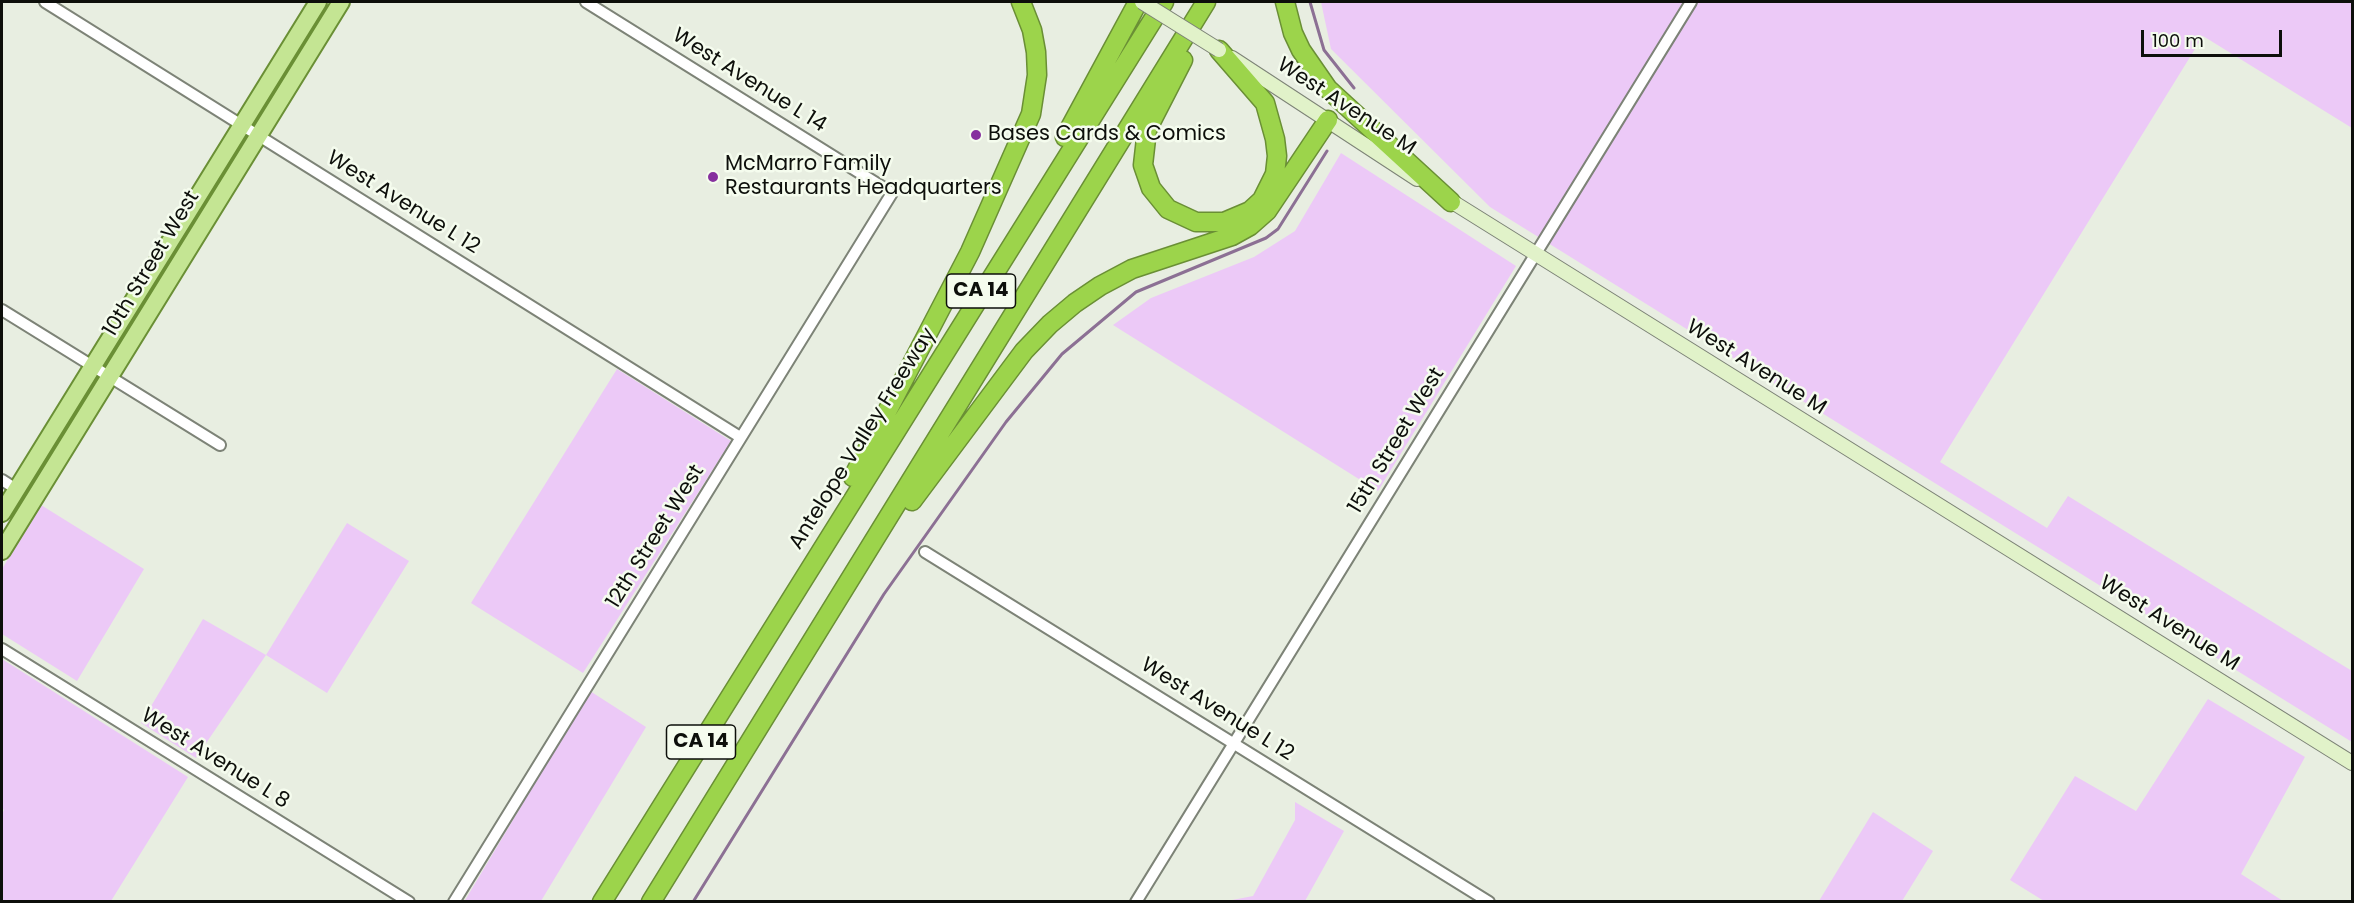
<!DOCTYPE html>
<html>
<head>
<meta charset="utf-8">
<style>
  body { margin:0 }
  #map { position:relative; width:2354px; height:903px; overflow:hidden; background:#e8eee1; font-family:Poppins,sans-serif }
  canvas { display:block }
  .frame { position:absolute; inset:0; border:3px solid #0d0f0b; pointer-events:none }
  .scale { position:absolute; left:2141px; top:30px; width:141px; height:27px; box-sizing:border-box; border:3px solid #0d0f0b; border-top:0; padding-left:8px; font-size:18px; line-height:21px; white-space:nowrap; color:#0d0f0b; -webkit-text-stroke:4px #f5fcee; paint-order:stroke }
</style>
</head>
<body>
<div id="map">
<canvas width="2354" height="903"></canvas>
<div class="frame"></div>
<div class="scale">100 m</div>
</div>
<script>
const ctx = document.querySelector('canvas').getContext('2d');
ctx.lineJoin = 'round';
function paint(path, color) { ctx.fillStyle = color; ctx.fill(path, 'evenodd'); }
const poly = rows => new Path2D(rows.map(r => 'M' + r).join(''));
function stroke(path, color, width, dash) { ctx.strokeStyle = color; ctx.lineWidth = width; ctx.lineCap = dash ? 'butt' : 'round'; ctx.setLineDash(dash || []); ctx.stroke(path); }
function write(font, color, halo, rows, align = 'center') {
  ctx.font = font + ' Poppins,sans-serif'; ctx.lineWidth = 5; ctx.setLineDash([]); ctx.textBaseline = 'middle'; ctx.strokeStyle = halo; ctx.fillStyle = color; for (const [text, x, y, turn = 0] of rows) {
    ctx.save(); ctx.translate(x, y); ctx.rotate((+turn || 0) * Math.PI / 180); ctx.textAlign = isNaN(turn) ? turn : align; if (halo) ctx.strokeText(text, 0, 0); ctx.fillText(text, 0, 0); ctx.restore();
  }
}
paint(poly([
  [1321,2,2352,2,2352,128,2203,36,1940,462,2047,528,2068,496,2352,671,2352,742,1490,207,1331,49],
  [1341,153,1516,266,1378,491,1113,325,1151,298,1254,257,1295,231],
  [617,369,731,441,583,673,471,603],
  [41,505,144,569,77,681,2,634,2,569],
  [347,523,409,561,327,693,266,655,196,758,141,723,203,619,266,655],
  [2,659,188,777,111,901,2,901,2,814,4,810,2,808],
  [590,691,646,727,541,901,464,902],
  [2208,699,2305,757,2241,874,2283,901,2044,901,2010,880,2075,776,2136,811],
  [1295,802,1344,831,1305,901,1227,901,1253,896,1295,820],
  [1873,812,1933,851,1902,901,1819,901]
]), '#ecc9f7');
stroke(poly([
  [1310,2,1324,50,1354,88],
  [693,902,884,594,1006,422,1062,354,1136,292,1266,238,1278,229,1327,151]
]), '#8c7094', 3);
const street = poly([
  [45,2,740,437],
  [2,310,220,445],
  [2,480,16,489],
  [925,552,1489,902],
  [2,649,409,902],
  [454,902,892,193,586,2],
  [1136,902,1691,2]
]);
const secondary = poly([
  [1232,58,1417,179],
  [1443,196,2352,763]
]);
const primary = poly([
  [2,513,318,2],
  [2,551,341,2]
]);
const highway = poly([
  [1285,2,1293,33,1301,50,1328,89,1451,202],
  [1183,60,1147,130,1143,165,1151,188,1168,209,1196,222,1224,222,1250,211,1262,200,1275,174,1277,156,1275,139,1265,103,1219,50],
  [1065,137,1138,2],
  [853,477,970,252,1031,114,1037,75,1036,52,1032,30,1021,2],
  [912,501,1024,351,1050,324,1075,303,1100,286,1132,269,1232,236,1250,226,1267,211,1328,120],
  [602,902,1164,2],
  [651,902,1206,2]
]);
stroke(street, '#7d8377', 14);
stroke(secondary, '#7d8377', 16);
stroke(primary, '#6a8f35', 20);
stroke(highway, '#6a8f35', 21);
stroke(street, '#fff', 10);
stroke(secondary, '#e1f2c9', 14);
stroke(primary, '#c4e593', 16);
stroke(highway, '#9cd44b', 18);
const secondaryBridge = poly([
  [1142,2,1219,50]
]);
stroke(secondaryBridge, '#7d8377', 16, []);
stroke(secondaryBridge, '#e1f2c9', 14);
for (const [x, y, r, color] of [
  [976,135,6,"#86309e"],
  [713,177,6,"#86309e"]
]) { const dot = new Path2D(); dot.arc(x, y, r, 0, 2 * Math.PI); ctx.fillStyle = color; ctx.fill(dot); stroke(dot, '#f5fcee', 2); }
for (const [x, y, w] of [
  [981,291,69],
  [701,742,69]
]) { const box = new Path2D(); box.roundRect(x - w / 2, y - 17, w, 34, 4.5); ctx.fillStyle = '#f5fcee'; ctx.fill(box); stroke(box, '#0d0f0b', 1.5); }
write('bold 20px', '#0d0f0b', null, [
  ["CA 14",981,291],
  ["CA 14",701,742]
]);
write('21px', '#0d0f0b', '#f5fcee', [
  ["West Avenue L 14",749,81,32],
  ["West Avenue M",1346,107,33],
  ["West Avenue L 12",403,203,32],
  ["10th Street West",152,264,-59],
  ["West Avenue M",1756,368,32],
  ["Antelope Valley Freeway",863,439,-58],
  ["15th Street West",1397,441,-59],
  ["12th Street West",656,537,-58],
  ["West Avenue M",2169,624,32],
  ["West Avenue L 12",1217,710,32],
  ["West Avenue L 8",215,759,32]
]);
write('21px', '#0d0f0b', '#f5fcee', [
  ["Bases Cards & Comics",988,135],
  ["McMarro Family",725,165],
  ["Restaurants Headquarters",725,189]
], 'left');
</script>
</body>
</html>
